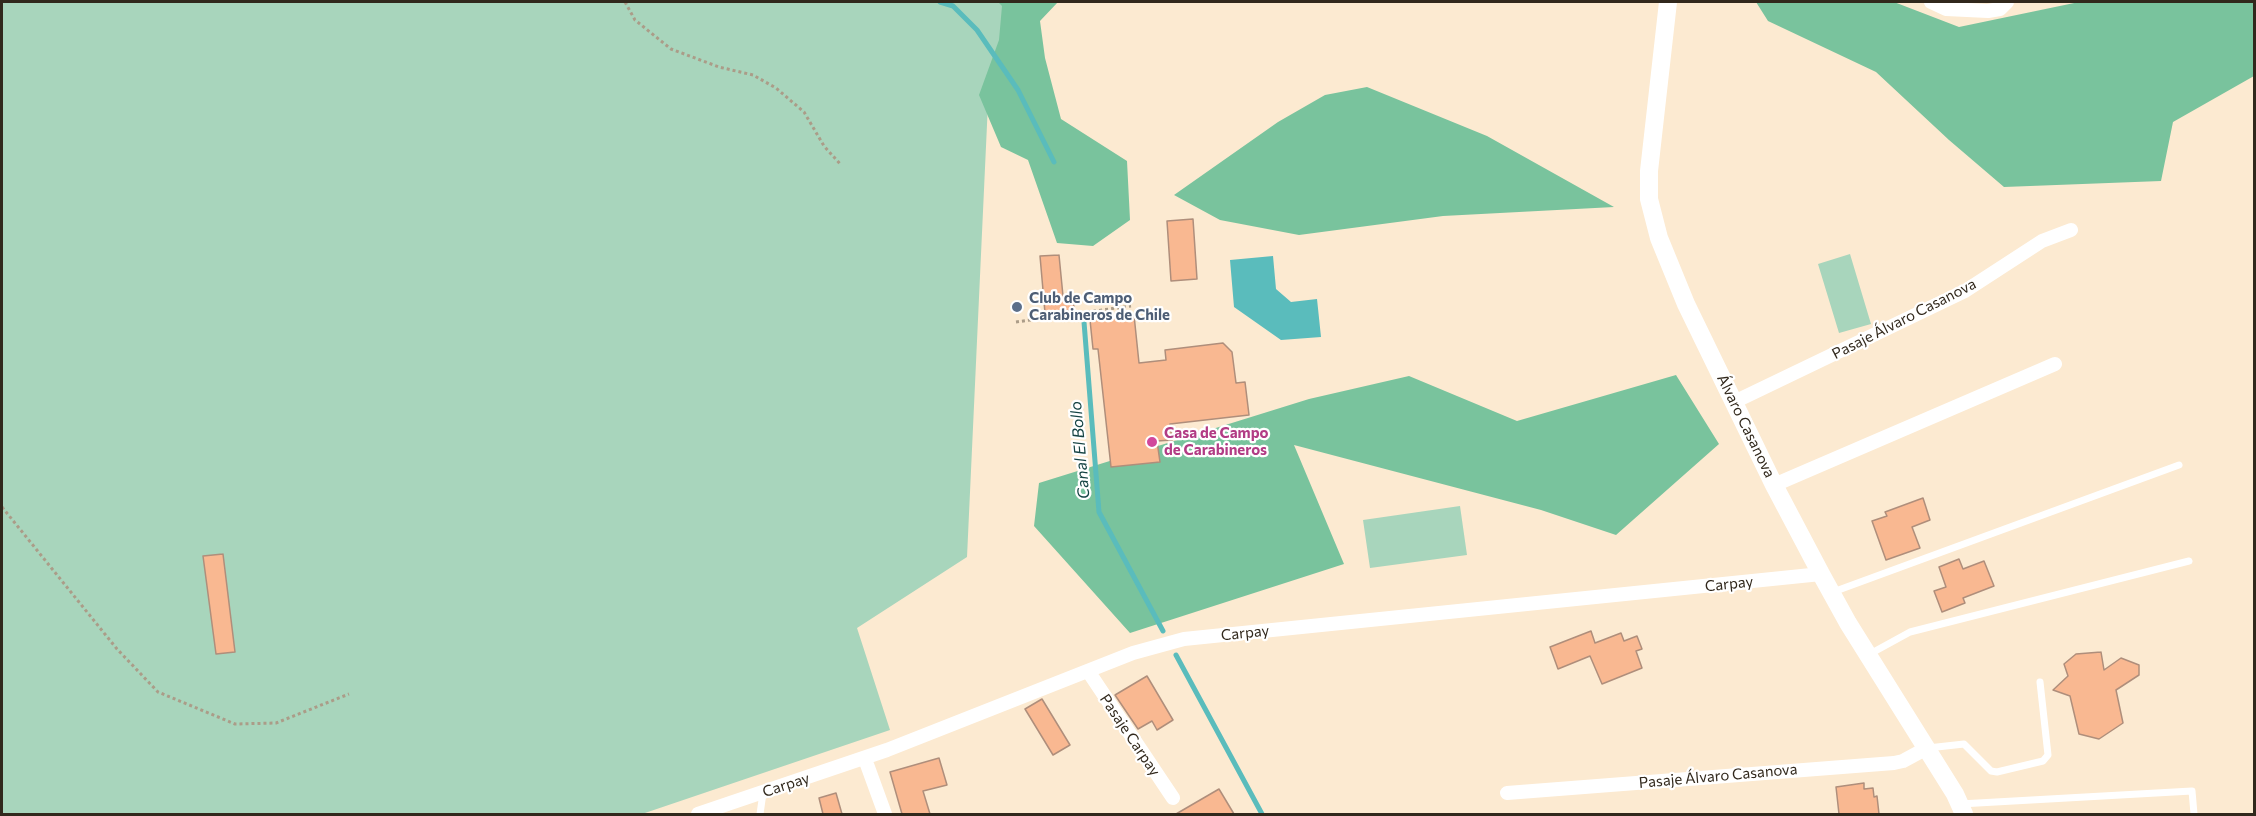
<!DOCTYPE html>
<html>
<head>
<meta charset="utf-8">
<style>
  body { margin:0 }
  #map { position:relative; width:2256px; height:816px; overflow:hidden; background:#fcead1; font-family:Commissioner,sans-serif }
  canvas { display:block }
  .frame { position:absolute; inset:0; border:3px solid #31281c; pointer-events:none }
</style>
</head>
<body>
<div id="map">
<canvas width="2256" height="816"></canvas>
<div class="frame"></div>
</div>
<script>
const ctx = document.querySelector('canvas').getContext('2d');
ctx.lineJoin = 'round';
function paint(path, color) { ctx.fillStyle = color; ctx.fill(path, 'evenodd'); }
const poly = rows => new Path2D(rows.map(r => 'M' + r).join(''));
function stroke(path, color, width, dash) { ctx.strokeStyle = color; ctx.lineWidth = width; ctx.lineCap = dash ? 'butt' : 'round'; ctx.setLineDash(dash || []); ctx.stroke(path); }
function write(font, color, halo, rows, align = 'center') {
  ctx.font = font + ' Commissioner,sans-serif'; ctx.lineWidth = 4.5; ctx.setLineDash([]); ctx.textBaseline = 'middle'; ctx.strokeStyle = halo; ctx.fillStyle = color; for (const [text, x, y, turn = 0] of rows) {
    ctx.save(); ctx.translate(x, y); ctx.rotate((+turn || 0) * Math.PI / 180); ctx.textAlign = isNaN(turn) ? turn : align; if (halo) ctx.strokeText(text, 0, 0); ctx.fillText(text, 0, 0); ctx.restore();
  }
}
paint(poly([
  [2,2,1020,2,988,103,967,557,857,628,890,730,642,814,2,814],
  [1850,254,1871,324,1839,333,1818,264],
  [1460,506,1467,555,1370,568,1363,520]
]), '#a8d5bc');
paint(poly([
  [998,2,1058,2,1040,21,1045,58,1061,119,1127,161,1130,220,1093,246,1057,243,1028,160,1001,147,979,95,999,40,1002,6],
  [1756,2,1894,2,1959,27,2079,2,2254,2,2254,76,2173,122,2161,181,2004,187,1949,140,1876,72,1768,21],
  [1367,87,1487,136,1614,207,1443,216,1299,235,1220,220,1174,195,1278,122,1325,95],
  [1676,375,1719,444,1616,535,1541,510,1294,445,1344,564,1130,633,1034,526,1039,483,1309,399,1409,376,1517,421]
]), '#79c39d');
paint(poly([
  [1273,256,1276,289,1291,302,1317,299,1321,337,1281,340,1234,307,1230,260]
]), '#5abcbc');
stroke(poly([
  [940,2,953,6,977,30,1018,90,1054,162],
  [1084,322,1099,512,1163,631],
  [1176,655,1262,814]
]), '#5abcbc', 5);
const building = poly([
  [1193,219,1197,279,1171,281,1167,221,1193,219],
  [1059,255,1063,296,1073,295,1074,310,1045,313,1040,256,1059,255],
  [1134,315,1139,363,1166,360,1165,350,1223,343,1232,352,1236,383,1245,382,1249,415,1170,424,1172,440,1157,441,1160,462,1111,467,1098,349,1093,349,1090,320,1134,315],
  [1923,498,1930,520,1912,527,1920,548,1886,560,1872,521,1887,516,1885,512,1923,498],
  [223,554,235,652,216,654,203,556,223,554],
  [1959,559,1963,569,1984,561,1994,586,1963,598,1965,603,1942,612,1934,591,1946,587,1939,567,1959,559],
  [1591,631,1595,643,1621,633,1624,641,1637,636,1642,649,1636,651,1642,668,1602,684,1590,656,1558,669,1550,647,1591,631],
  [2101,652,2104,670,2121,658,2139,665,2139,675,2116,690,2123,723,2099,739,2079,734,2070,696,2053,690,2068,676,2064,664,2076,654,2101,652],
  [1147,676,1173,720,1157,730,1152,721,1138,729,1115,695,1147,676],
  [1042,699,1070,745,1053,755,1025,709,1042,699],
  [939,758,947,785,923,791,930,814,902,814,890,772,939,758],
  [1864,783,1864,789,1873,788,1874,797,1877,796,1879,814,1839,814,1836,787,1864,783],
  [1219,789,1234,814,1176,814,1219,789],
  [836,793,842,814,823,814,819,798,836,793]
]);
paint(building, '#f9b891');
stroke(building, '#af8e7b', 1.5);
stroke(poly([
  [625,2,635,20,671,49,719,67,753,75,776,88,804,112,824,146,841,165],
  [1016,322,1131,306],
  [2,507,117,649,158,692,235,724,276,723,349,694]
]), '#ab9c88', 3, [3, 3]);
stroke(poly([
  [1833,592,2179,465],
  [1868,655,1910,632,2189,561],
  [1928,748,1964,744,1991,771,1997,772,2043,761,2048,755,2040,682],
  [1960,804,2192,791,2194,814],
  [760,814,763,793]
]), '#fff', 7);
stroke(poly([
  [1931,2,1946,9,1988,11,2000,9,2007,2],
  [1734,402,1965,291,2042,241,2071,230],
  [1774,485,2055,364],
  [1088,671,1173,798],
  [865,759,885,814],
  [1507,793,1894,763,1903,761,1927,748],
  [698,814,887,750,1133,653,1184,639,1821,574]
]), '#fff', 14);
stroke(poly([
  [1668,2,1649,171,1649,199,1659,238,1686,304,1774,485,1821,574,1848,623,1955,794,1964,814]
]), '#fff', 18);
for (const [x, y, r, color] of [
  [1017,307,6,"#5c6f8a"],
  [1152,442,6,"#d1479c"]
]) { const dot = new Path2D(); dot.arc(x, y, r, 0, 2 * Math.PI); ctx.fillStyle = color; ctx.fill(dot); stroke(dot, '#fff', 2); }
write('bold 15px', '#4e5e75', '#fff', [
  ["Club de Campo",1029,298],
  ["Carabineros de Chile",1029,315]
], 'left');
write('15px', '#31281c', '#fff', [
  ["Pasaje Álvaro Casanova",1904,319,-27],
  ["Álvaro Casanova",1746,426,64],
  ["Carpay",1729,584,-6],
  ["Carpay",1245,633,-6],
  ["Pasaje Carpay",1130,735,56],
  ["Pasaje Álvaro Casanova",1718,776,-5],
  ["Carpay",786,785,-18]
]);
write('bold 15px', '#b23c85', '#fff', [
  ["Casa de Campo",1164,433],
  ["de Carabineros",1164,450]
], 'left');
write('italic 16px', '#164444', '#fff', [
  ["Canal El Bollo",1080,450,-95]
]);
</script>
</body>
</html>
